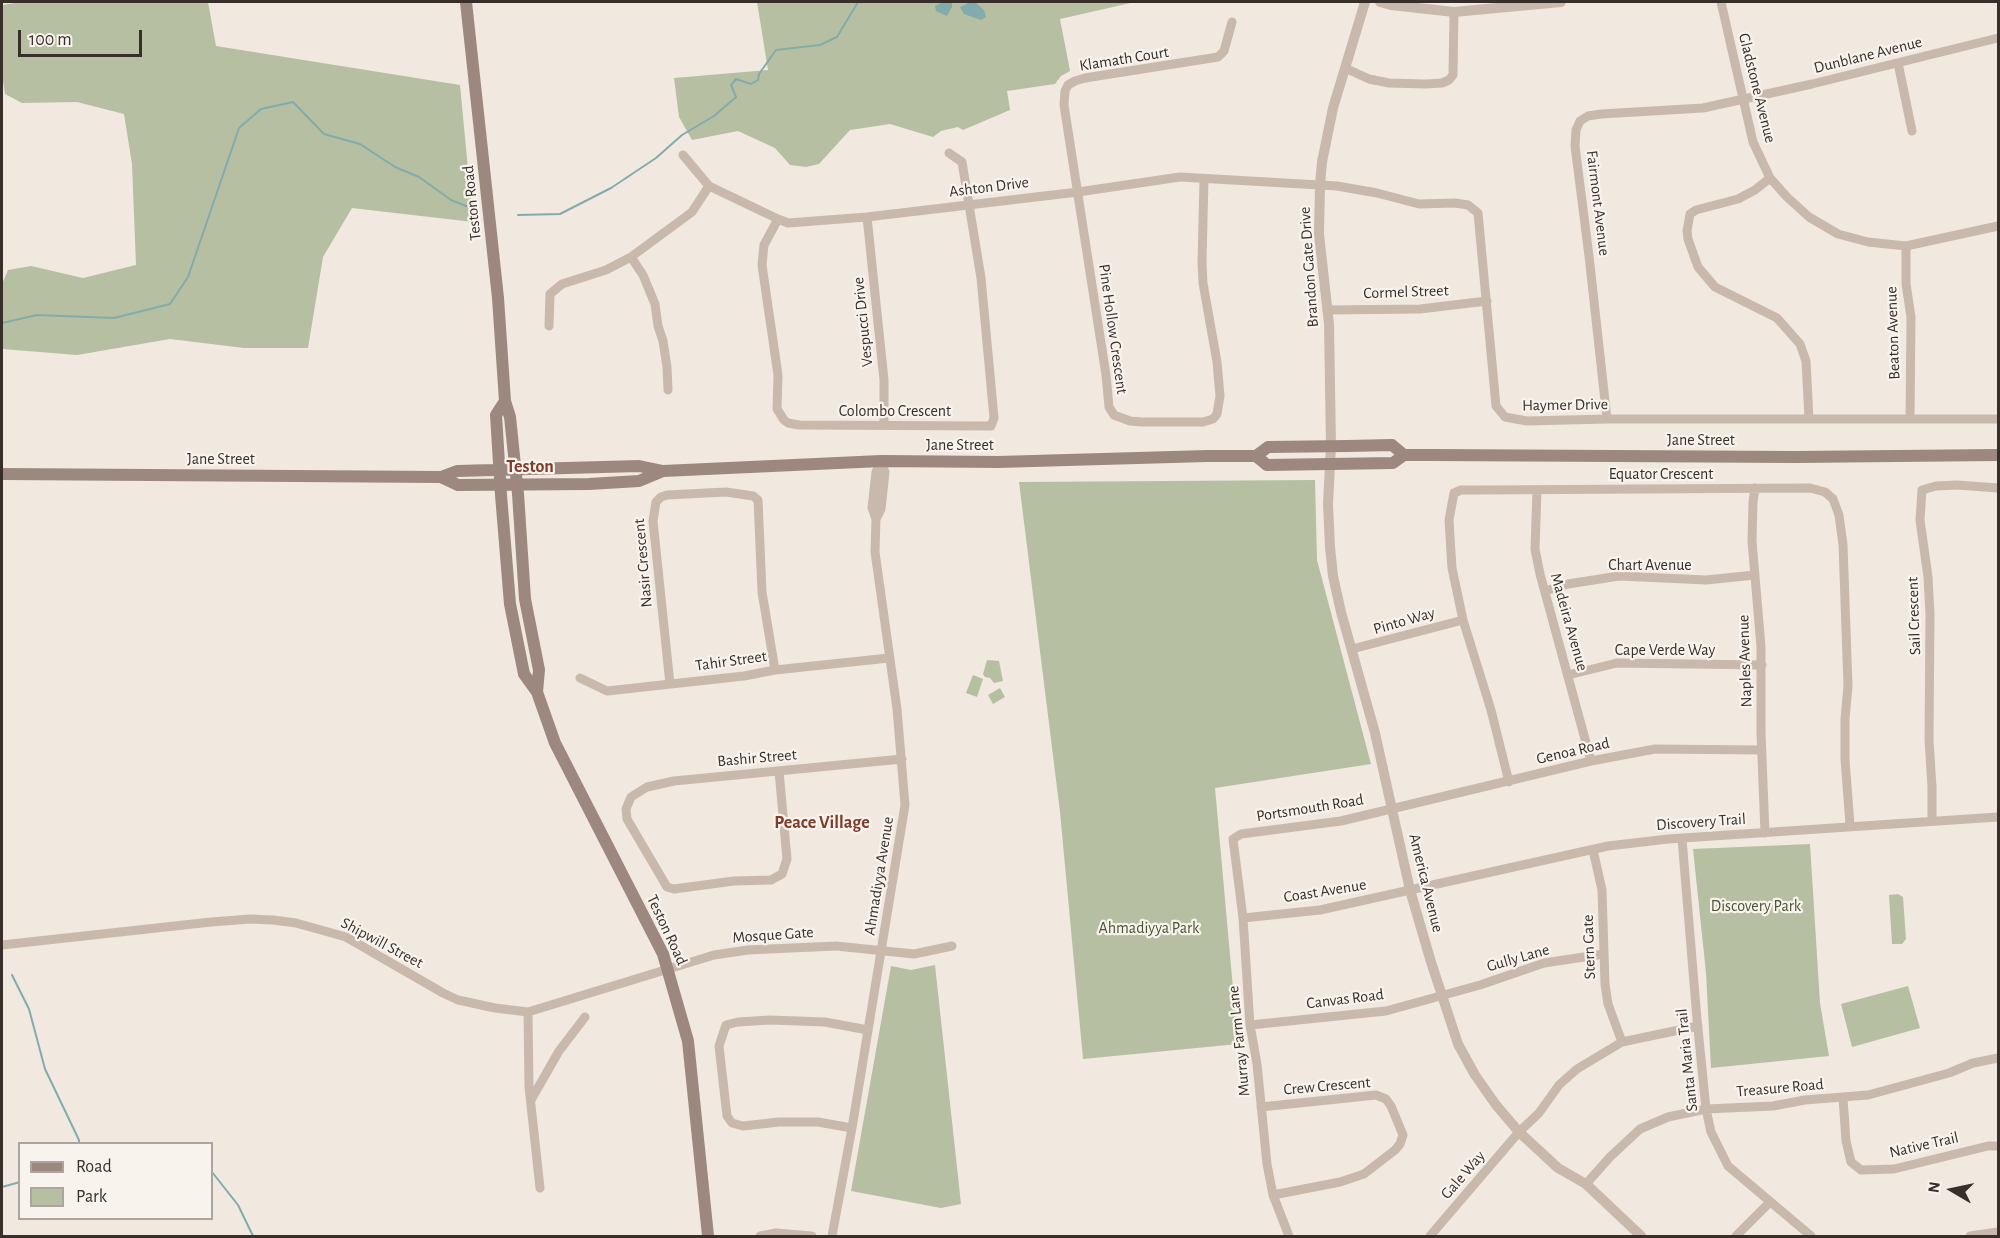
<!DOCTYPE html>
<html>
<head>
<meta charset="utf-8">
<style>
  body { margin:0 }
  #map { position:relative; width:2000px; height:1238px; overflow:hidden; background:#f1e9e0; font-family:"Alegreya Sans",sans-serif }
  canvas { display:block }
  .frame { position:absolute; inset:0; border:3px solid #382f2b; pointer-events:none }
  .legend { position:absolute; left:18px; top:1142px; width:195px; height:78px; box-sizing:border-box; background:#f9f3ed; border:2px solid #aca59f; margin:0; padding:8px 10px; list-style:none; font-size:18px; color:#382f2b }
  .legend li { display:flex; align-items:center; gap:12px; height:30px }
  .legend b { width:30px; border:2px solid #aca59f }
  .north { position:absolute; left:1922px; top:1160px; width:60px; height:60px; -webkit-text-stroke:4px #f9f3ed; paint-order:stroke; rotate:279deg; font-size:16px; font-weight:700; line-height:24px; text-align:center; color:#382f2b }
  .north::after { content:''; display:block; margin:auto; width:21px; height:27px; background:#382f2b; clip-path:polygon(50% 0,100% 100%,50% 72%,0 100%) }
  .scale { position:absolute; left:18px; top:30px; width:124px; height:27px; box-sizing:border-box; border:3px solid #382f2b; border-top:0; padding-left:8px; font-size:18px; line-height:21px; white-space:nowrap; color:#382f2b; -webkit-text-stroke:4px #f9f3ed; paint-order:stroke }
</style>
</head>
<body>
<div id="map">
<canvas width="2000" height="1238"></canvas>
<div class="frame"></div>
<ul class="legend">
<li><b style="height:8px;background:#9c887e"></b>Road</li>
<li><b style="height:16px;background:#b6bfa1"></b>Park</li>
</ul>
<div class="north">N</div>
<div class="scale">100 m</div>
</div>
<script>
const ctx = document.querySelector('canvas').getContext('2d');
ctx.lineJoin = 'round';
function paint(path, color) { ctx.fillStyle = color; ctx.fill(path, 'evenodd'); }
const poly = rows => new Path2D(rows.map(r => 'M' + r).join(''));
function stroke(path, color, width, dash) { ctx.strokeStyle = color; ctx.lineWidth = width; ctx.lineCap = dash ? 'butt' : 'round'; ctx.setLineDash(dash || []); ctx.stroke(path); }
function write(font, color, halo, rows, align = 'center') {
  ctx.font = font + ' "Alegreya Sans",sans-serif'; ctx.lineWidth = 4.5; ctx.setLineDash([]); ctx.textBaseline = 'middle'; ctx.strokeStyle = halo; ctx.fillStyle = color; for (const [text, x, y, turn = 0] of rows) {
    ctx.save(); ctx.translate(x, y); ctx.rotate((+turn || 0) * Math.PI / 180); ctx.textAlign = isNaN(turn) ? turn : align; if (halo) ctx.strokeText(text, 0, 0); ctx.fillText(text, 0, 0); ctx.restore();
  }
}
paint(poly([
  [22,2,208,2,216,46,460,85,473,222,352,208,323,257,308,348,244,348,170,339,77,355,2,349,2,284,8,270,31,266,83,278,136,265,132,164,124,114,77,102,22,103,5,94,2,74,2,5],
  [757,2,1135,2,1060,19,1070,71,1061,76,1055,84,1007,91,1010,110,963,130,958,127,941,131,933,137,890,124,850,130,819,164,806,167,790,165,775,148,738,131,692,140,679,117,674,78,768,70],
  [1315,480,1317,560,1371,764,1215,788,1238,1044,1083,1059,1060,812,1019,482],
  [987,660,999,661,1003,681,994,683,990,678,985,677,983,674],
  [973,675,983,679,977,697,966,693],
  [1000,688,1005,697,993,704,988,695],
  [1810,844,1820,1003,1829,1056,1711,1068,1706,973,1693,849],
  [1898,894,1903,897,1906,939,1902,944,1892,944,1889,895],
  [935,965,961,1204,941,1208,851,1191,891,966,911,970],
  [1908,986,1920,1028,1852,1047,1841,1004]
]), '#b6bfa1');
paint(poly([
  [943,2,952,2,952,7,947,16,936,11,935,6],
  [970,2,976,3,984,10,986,17,981,20,964,14,960,7]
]), '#82acac');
stroke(poly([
  [518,215,560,214,611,188,656,158,682,135,714,116,736,97,731,85,736,79,751,84,758,80,759,74,776,50,820,45,837,37,858,2],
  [2,323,37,315,114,318,170,304,188,277,239,128,261,109,293,102,324,134,360,144,395,167,419,177,451,200,476,210],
  [12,975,29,1009,45,1069,79,1140,79,1144],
  [212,1172,238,1205,253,1236],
  [2,1187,20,1182]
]), '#82acac', 2);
stroke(poly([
  [1721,2,1753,142,1770,178,1787,197,1809,217,1838,234,1868,242,1906,246,1998,226],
  [1898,63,1912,131],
  [1345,68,1369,79,1389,83,1425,84,1442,83,1449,80,1453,75,1454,12],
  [683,155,709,186,778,219,788,223,867,217,1078,192,1180,177,1337,186,1377,193,1419,204,1455,203,1468,205,1478,213,1496,406,1505,417,1527,421,1607,419,1998,419],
  [1770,178,1755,190,1738,199,1696,210,1690,214,1687,231,1688,239,1698,267,1715,287,1777,318,1800,344,1806,361,1809,419],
  [1204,179,1202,263,1203,283,1217,362,1220,396,1217,414,1213,419,1203,422,1142,422,1130,421,1114,415,1109,407,1106,375,1064,105,1065,91,1068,85,1075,81,1085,78,1218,57,1224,51,1232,22],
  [867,217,884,380,884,425],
  [778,219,764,245,762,265,778,375,777,409,784,420,788,423,799,425,991,426,994,418,981,278,962,162,949,153],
  [1906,246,1906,284,1911,317,1910,418],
  [631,257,692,212,709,186],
  [1327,310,1420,309,1487,301],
  [549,326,550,294,562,284,606,270,631,257,643,275,655,304,658,326,663,341,667,367,668,390],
  [1607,419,1589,256,1575,146,1576,130,1580,121,1588,116,1601,114,1703,108,1812,84,1998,38],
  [1755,488,1753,502,1752,541,1761,647,1761,733,1765,833],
  [1537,490,1535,549,1540,574,1591,761],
  [876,519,881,509,885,472,881,461],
  [1545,591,1568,584,1619,576,1706,580,1755,575],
  [1352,649,1463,620],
  [1568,675,1617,663,1762,665],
  [580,678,607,691,744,676,775,670,889,658],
  [670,684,653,521,656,502,661,497,667,495,726,492,753,496,758,500,762,592,775,670],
  [779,771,787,859,782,874,771,880,734,881,674,889,667,887,627,819,626,809,631,797,647,787,674,781,902,759],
  [1509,782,1491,710,1463,620,1452,568,1449,520,1454,493,1461,490,1477,490,1810,488,1825,492,1833,499,1839,515,1843,545,1848,686,1845,719,1845,759,1850,825],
  [1932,820,1932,787,1929,740,1930,615,1928,577,1920,520,1922,490,1936,486,1957,485,1998,488],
  [1682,839,1697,1019,1706,1109,1711,1132,1728,1166,1811,1236],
  [1593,850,1602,890,1605,984,1608,1004,1622,1042],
  [1243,918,1320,910,1608,846,1668,839,1998,817],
  [2,945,211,922,251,919,273,920,296,923,346,937,443,993,458,1000,495,1008,528,1012,714,955,748,950,836,946,914,954,952,946],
  [528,1012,529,1087,540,1188],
  [1250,1025,1386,1011,1480,985,1544,963,1604,954],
  [1843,1098,1846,1141,1851,1162,1861,1170,1894,1169,1988,1146,1998,1146],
  [531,1100,559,1051,585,1017],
  [1261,1107,1376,1095,1386,1099,1391,1106,1403,1135,1400,1144,1395,1150,1364,1174,1340,1182,1273,1195],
  [852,1128,818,1122,779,1122,743,1126,732,1123,727,1116,719,1046,726,1025,738,1022,770,1020,825,1022,868,1030],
  [1586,1184,1610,1157,1640,1129,1668,1117,1706,1109,1773,1106,1805,1100,1868,1095,1949,1073,1973,1063,1998,1058],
  [760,1236,776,1233,812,1236],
  [832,1236,852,1128,905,805,897,709,875,552,876,519,872,508,876,472,881,461],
  [1289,1236,1273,1195,1267,1164,1257,1064,1250,1025,1243,918,1233,839,1241,834,1341,821,1591,761,1655,749,1762,750],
  [1430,1236,1519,1132,1539,1113,1559,1085,1577,1069,1622,1042,1698,1026],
  [1736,1236,1769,1203],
  [1970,1236,1998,1232]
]), '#c9b9ad', 9);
stroke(poly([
  [1365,2,1333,108,1322,162,1320,185,1319,234,1329,324,1331,446,1328,504,1330,547,1333,576,1341,612,1375,733,1410,890,1431,962,1458,1044,1475,1075,1496,1105,1519,1132,1558,1168,1586,1184,1641,1236],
  [1380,2,1391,5,1454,12,1561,2]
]), '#c9b9ad', 10);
stroke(poly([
  [466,2,498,298,505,401,510,417,518,494,525,599,539,670,537,692],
  [505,401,496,415,501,495,510,604,524,674,537,692,555,743,663,954,688,1041,708,1236],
  [1256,456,1268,447,1347,446,1392,445,1404,455],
  [2,474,441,477,457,471,639,466,663,471,881,461,998,462,1207,456,1256,456,1267,465,1393,463,1404,455,1432,455,1795,457,1998,455],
  [441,477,458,485,589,484,639,481,663,471]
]), '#9c887e', 12);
write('16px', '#382f2b', '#f9f3ed', [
  ["Dunblane Avenue",1868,55,-14],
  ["Klamath Court",1124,59,-9],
  ["Gladstone Avenue",1757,88,76],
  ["Ashton Drive",989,187,-7],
  ["Teston Road",472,203,-96],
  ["Fairmont Avenue",1598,203,83],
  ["Brandon Gate Drive",1309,267,-94],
  ["Cormel Street",1406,292,-2],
  ["Vespucci Drive",863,322,-96],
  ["Pine Hollow Crescent",1113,329,82],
  ["Beaton Avenue",1893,333,-92],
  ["Haymer Drive",1565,405,-1],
  ["Colombo Crescent",895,411],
  ["Jane Street",1701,440],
  ["Jane Street",960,445],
  ["Jane Street",221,459],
  ["Equator Crescent",1661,474],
  ["Nasir Crescent",643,563,-95],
  ["Chart Avenue",1650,565],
  ["Sail Crescent",1914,616,-92],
  ["Pinto Way",1404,621,-16],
  ["Madeira Avenue",1569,622,74],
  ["Cape Verde Way",1665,650],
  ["Tahir Street",731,661,-8],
  ["Naples Avenue",1745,661,-92],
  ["Genoa Road",1573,751,-13],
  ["Bashir Street",757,758,-5],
  ["Portsmouth Road",1310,808,-9],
  ["Discovery Trail",1701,822,-4],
  ["Ahmadiyya Avenue",879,876,-81],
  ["America Avenue",1426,883,76],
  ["Coast Avenue",1325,891,-9],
  ["Teston Road",667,930,65],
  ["Mosque Gate",773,935,-4],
  ["Shipwill Street",382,943,28],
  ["Stern Gate",1589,947,-92],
  ["Gully Lane",1518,958,-16],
  ["Canvas Road",1345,999,-7],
  ["Murray Farm Lane",1239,1041,-96],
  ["Santa Maria Trail",1687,1060,-96],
  ["Crew Crescent",1327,1086,-5],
  ["Treasure Road",1780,1088,-5],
  ["Native Trail",1924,1145,-13],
  ["Gale Way",1463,1175,-49]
]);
write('16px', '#485431', '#f9f3ed', [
  ["Discovery Park",1756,906],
  ["Ahmadiyya Park",1149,928]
]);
write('bold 18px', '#7f3c2b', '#f9f3ed', [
  ["Teston",530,467],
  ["Peace Village",822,823]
]);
</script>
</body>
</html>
